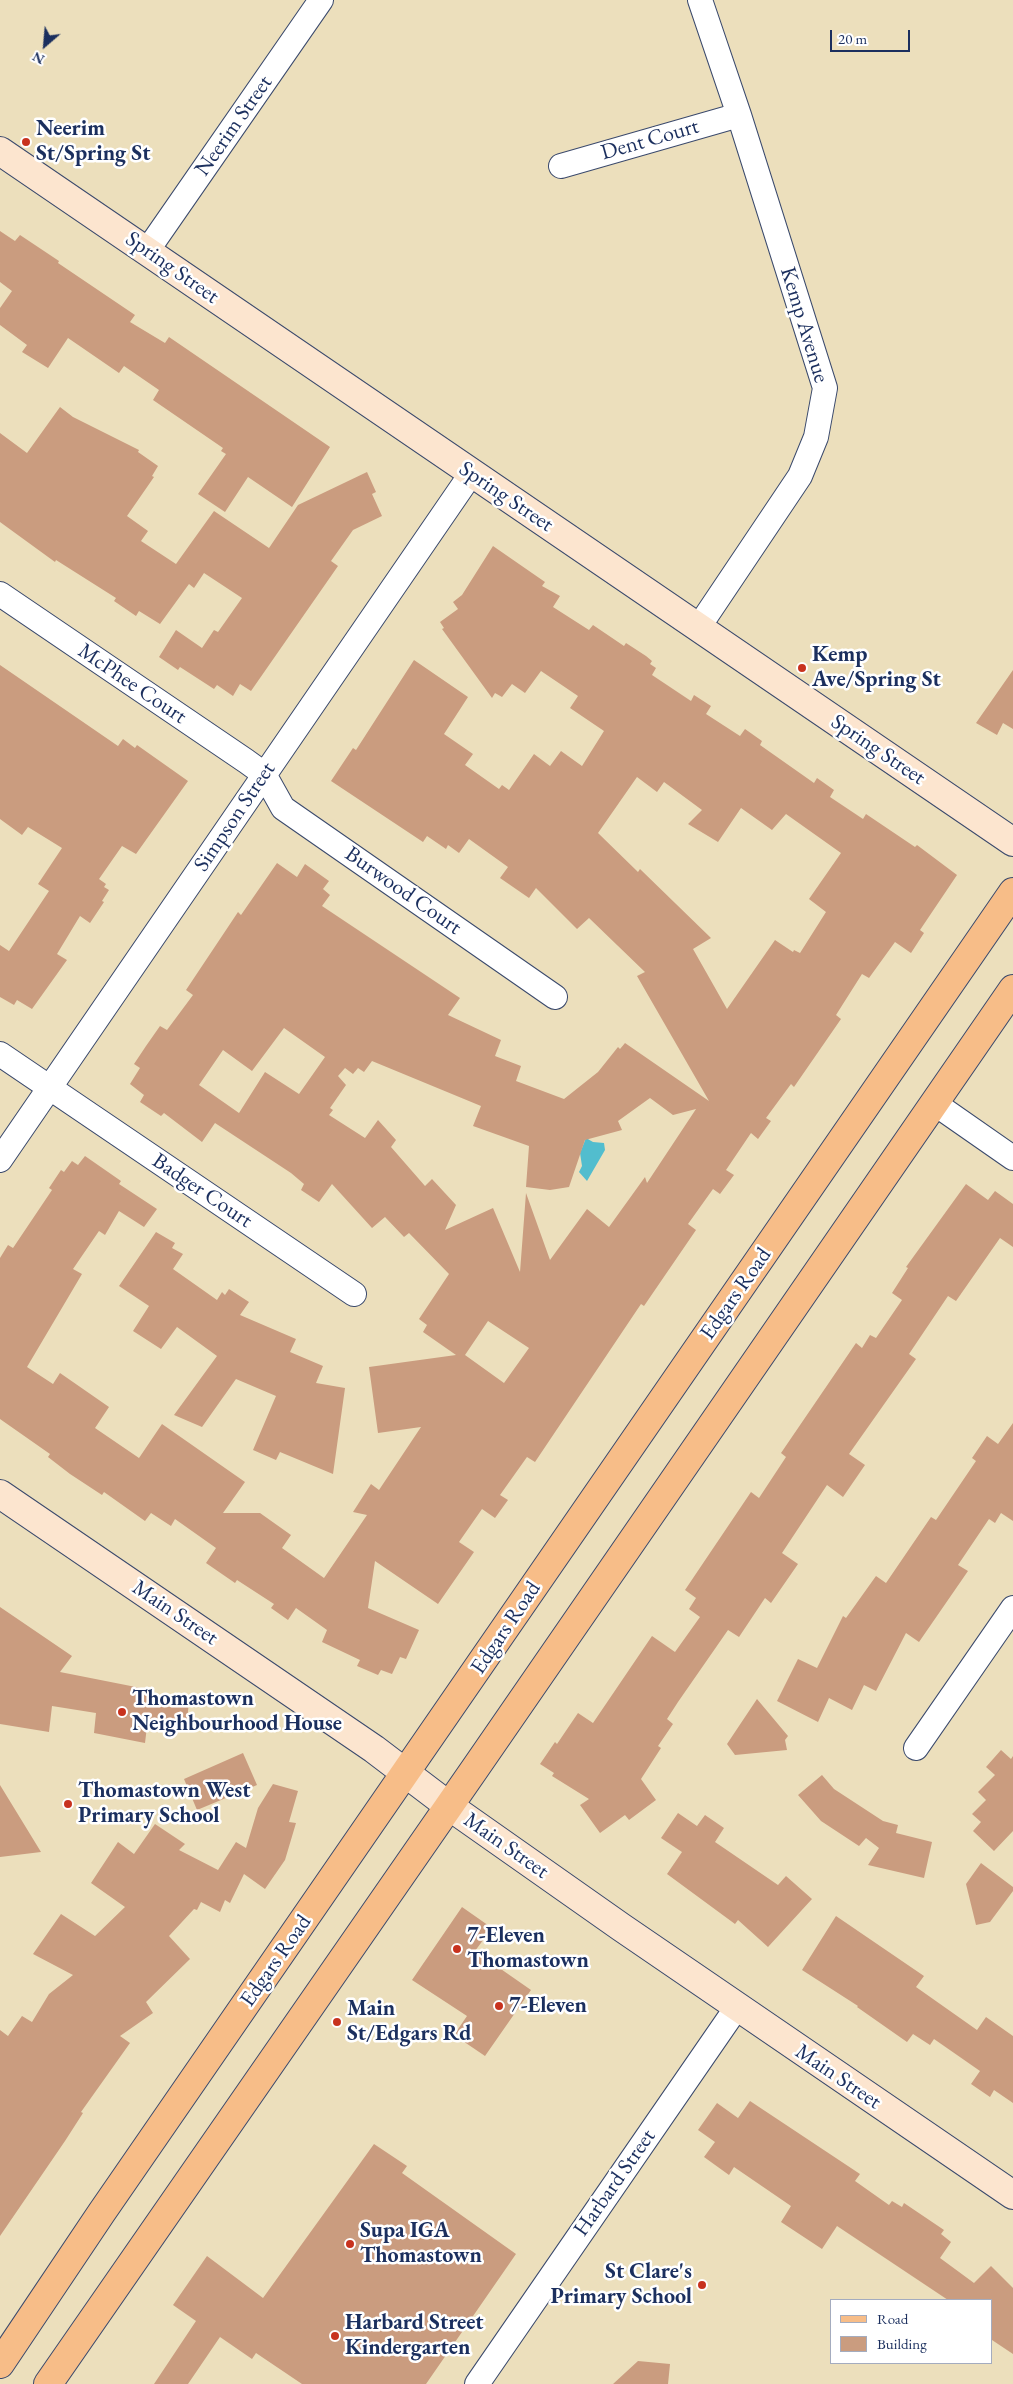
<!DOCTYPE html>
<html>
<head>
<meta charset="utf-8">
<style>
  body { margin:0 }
  #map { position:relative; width:1013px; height:2384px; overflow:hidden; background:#ecdfbc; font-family:"EB Garamond",serif }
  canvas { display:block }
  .legend { position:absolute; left:830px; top:2299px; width:162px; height:65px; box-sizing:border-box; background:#fff; border:1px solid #a4acbf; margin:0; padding:6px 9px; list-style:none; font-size:15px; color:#1b2f5e }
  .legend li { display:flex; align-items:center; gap:10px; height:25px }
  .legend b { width:25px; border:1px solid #a4acbf }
  .north { position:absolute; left:20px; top:20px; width:50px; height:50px; -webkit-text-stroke:4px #fff; paint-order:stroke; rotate:207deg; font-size:14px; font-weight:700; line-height:20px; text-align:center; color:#1b2f5e }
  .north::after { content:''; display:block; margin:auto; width:18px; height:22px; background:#1b2f5e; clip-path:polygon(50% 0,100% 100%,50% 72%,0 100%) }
  .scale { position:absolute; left:830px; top:30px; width:80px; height:22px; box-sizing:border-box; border:2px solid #1b2f5e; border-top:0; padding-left:6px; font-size:15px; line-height:18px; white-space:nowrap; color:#1b2f5e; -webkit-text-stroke:4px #fff; paint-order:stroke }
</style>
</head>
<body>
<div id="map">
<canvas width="1013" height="2384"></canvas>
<ul class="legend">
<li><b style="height:6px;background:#f7bd88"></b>Road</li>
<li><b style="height:14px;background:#ca9c7f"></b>Building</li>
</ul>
<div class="north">N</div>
<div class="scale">20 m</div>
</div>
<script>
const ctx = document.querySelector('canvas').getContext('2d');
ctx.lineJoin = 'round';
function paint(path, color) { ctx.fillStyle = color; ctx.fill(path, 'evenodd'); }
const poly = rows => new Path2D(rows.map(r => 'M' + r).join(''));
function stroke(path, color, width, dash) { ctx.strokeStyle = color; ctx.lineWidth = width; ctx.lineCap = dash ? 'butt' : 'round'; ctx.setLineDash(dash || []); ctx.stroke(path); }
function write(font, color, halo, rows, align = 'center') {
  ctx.font = font + ' "EB Garamond",serif'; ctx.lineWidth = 5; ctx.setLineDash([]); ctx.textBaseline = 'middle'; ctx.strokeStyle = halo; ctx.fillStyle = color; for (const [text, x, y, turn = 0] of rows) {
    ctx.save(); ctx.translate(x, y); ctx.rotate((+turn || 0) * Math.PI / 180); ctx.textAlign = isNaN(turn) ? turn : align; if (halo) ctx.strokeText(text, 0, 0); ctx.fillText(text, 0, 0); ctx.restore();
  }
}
paint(poly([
  [586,1138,593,1142,604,1143,605,1150,587,1181,579,1172,582,1166,580,1153]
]), '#52bdce');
paint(poly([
  [0,231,15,241,20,235,59,261,58,263,135,315,130,322,165,343,169,337,330,447,292,507,248,477,225,512,198,494,226,454,221,451,223,448,153,400,159,390,124,366,119,373,68,338,48,368,22,352,27,345,0,325,0,308,12,291,0,282],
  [60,407,73,417,139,450,138,452,158,466,152,476,154,477,127,516,148,531,141,541,176,564,214,511,269,548,298,505,367,472,376,492,372,494,382,516,353,530,331,561,338,566,251,691,240,684,233,696,217,685,214,689,180,667,178,670,159,657,176,630,202,648,214,630,218,632,242,598,204,573,194,588,189,584,160,624,139,611,136,616,114,601,116,598,56,560,55,562,0,522,0,433,27,453],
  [493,546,545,582,542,586,560,596,553,607,589,630,593,625,624,646,626,643,646,656,652,661,650,664,656,668,652,675,691,701,694,695,711,706,706,714,740,736,745,729,762,741,760,745,814,783,817,778,834,790,830,797,863,819,866,814,915,847,917,845,957,875,920,930,924,933,911,953,895,942,869,978,862,974,836,1015,841,1019,794,1087,791,1084,766,1118,771,1121,758,1139,751,1133,726,1170,734,1175,720,1194,713,1189,688,1224,696,1230,644,1306,641,1304,535,1462,527,1457,500,1495,508,1500,495,1518,482,1509,459,1542,474,1552,438,1604,375,1561,368,1608,419,1630,406,1659,400,1657,392,1674,381,1670,378,1675,357,1666,360,1660,322,1642,327,1630,296,1608,288,1620,271,1608,274,1604,237,1580,235,1583,206,1563,216,1548,175,1519,171,1526,151,1513,145,1521,104,1492,102,1495,70,1474,48,1457,50,1454,0,1419,0,1258,8,1245,13,1248,52,1190,49,1188,61,1170,64,1172,72,1161,78,1165,85,1156,121,1181,119,1184,157,1209,144,1227,119,1211,105,1235,99,1231,73,1269,82,1274,27,1367,53,1384,60,1373,109,1407,95,1428,139,1458,162,1424,245,1482,223,1513,260,1513,291,1535,282,1548,324,1578,367,1515,353,1512,371,1484,379,1490,421,1427,378,1433,369,1367,456,1355,423,1332,427,1325,419,1319,449,1274,409,1233,404,1237,385,1217,372,1228,332,1184,319,1202,301,1190,304,1184,291,1173,215,1123,202,1142,164,1113,161,1116,140,1102,144,1095,130,1084,140,1068,134,1064,146,1046,160,1026,167,1030,193,995,186,990,238,912,241,915,277,863,297,877,305,864,329,881,323,889,330,895,322,906,460,998,448,1015,501,1040,495,1056,521,1066,516,1081,564,1099,598,1072,618,1047,620,1049,625,1043,709,1101,637,976,645,972,589,918,577,929,536,888,529,898,500,878,508,867,469,839,459,853,448,845,446,849,427,836,423,842,331,781,353,748,356,750,414,660,468,697,444,734,473,754,465,765,499,789,502,785,509,790,534,754,550,766,561,751,582,766,604,731,570,708,578,696,541,671,525,693,512,684,502,697,495,693,492,698,442,629,444,628,440,622,458,609,453,602,462,595],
  [637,777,657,792,664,782,702,810,688,824,718,842,741,808,772,830,786,814,841,853,809,899,826,912,800,953,794,950,793,952,775,940,727,1009,693,949,711,938,640,869,638,872,598,833],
  [284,1028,325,1057,299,1094,265,1072,239,1113,199,1085,223,1050,252,1071],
  [372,1061,481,1106,473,1126,529,1146,526,1187,550,1190,569,1187,585,1140,622,1130,618,1121,650,1098,673,1115,696,1109,647,1183,645,1177,609,1227,587,1209,550,1260,526,1193,520,1272,493,1208,445,1230,456,1205,432,1179,425,1186,391,1147,396,1140,378,1120,365,1138,329,1115,333,1110,330,1108,346,1085,338,1076,345,1068,353,1074,358,1068,364,1072],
  [488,1321,529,1348,504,1383,465,1355],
  [0,665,118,746,123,739,135,748,137,745,188,781,136,854,122,846,99,879,106,884,104,887,109,890,102,901,104,902,90,923,80,916,57,954,67,960,32,1009,17,1000,14,1005,0,997,0,945,9,951,49,891,38,884,62,848,28,827,22,835,0,819],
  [1013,670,1013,729,1003,723,997,735,976,723],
  [966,1184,988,1200,995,1191,1013,1204,1013,1247,1000,1238,956,1301,948,1296,909,1354,916,1359,849,1454,865,1465,843,1497,827,1485,782,1553,798,1564,771,1603,765,1598,739,1637,728,1630,678,1702,667,1719,673,1724,658,1746,661,1748,641,1779,656,1800,629,1820,625,1815,600,1833,580,1805,589,1799,552,1776,554,1773,540,1764,555,1742,557,1744,578,1713,593,1723,652,1636,675,1652,700,1617,689,1609,696,1598,685,1590,751,1492,759,1498,786,1457,781,1453,856,1343,862,1348,870,1335,876,1338,902,1300,892,1293,908,1268,906,1267],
  [156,1232,175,1243,172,1248,183,1254,173,1269,217,1300,222,1292,225,1295,229,1289,249,1302,240,1315,296,1339,290,1352,323,1366,316,1383,345,1388,333,1474,280,1452,276,1460,253,1450,276,1396,236,1379,202,1427,174,1415,217,1356,177,1327,161,1349,133,1331,149,1306,119,1286],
  [1013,1423,1013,1521,1001,1513,995,1523,989,1519,958,1565,968,1571,919,1642,906,1633,876,1691,864,1685,852,1710,829,1698,818,1722,777,1701,798,1659,817,1668,843,1616,846,1618,876,1576,886,1583,931,1517,936,1520,976,1461,972,1458,987,1436,998,1444],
  [0,1607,72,1656,60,1672,151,1690,150,1696,189,1703,186,1727,148,1718,145,1743,94,1733,96,1713,52,1706,49,1732,0,1724],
  [757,1699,788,1736,785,1740,787,1750,735,1755,727,1744],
  [1001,1750,1011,1759,1013,1756,1013,1831,994,1851,973,1831,981,1822,972,1814,986,1800,978,1792,995,1775,986,1767],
  [243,1753,257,1785,197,1810,184,1779],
  [822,1775,834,1789,883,1821,898,1825,896,1833,932,1842,924,1878,868,1865,879,1848,866,1838,859,1846,821,1821,798,1795],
  [273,1784,298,1791,289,1822,296,1823,285,1860,265,1889,244,1874,230,1903,225,1900,220,1912,201,1902,197,1910,194,1909,169,1936,190,1959,146,2002,153,2013,120,2036,130,2043,81,2112,83,2113,65,2141,0,2236,0,2030,8,2036,22,2016,32,2022,49,1994,73,1975,33,1954,61,1914,95,1936,125,1907,91,1883,118,1842,134,1854,155,1824,185,1844,179,1850,218,1870,236,1842,246,1848,258,1808],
  [0,1785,41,1852,0,1857],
  [678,1813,697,1826,705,1815,724,1828,715,1842,778,1885,786,1876,812,1899,768,1947,738,1920,735,1924,667,1874,682,1852,661,1838],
  [981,1863,1013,1887,1013,1891,990,1922,976,1925,966,1884],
  [462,1907,492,1928,475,1951,531,1990,485,2056,454,2035,467,2016,412,1980],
  [836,1916,924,1976,916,1987,977,2030,986,2017,1013,2036,1013,2103,994,2090,990,2097,971,2084,980,2071,934,2039,930,2045,913,2034,907,2042,857,2007,858,2006,802,1970],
  [750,2101,860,2174,855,2181,889,2205,892,2201,902,2207,904,2203,944,2230,941,2234,951,2242,940,2258,974,2283,991,2266,1013,2288,1013,2354,992,2340,992,2300,948,2300,837,2226,822,2249,781,2222,791,2206,734,2167,729,2175,704,2157,715,2142,698,2130,717,2103,738,2118],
  [374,2144,407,2166,402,2173,516,2254,426,2384,302,2384,256,2353,252,2359,220,2337,188,2384,154,2384,196,2321,173,2305,207,2256,263,2298],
  [638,2361,670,2364,668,2384,613,2384]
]), '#ca9c7f');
const street = poly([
  [561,166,739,115],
  [147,251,321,0],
  [0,594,246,761,264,774,283,808,555,997],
  [698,628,800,476,816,437,825,388,739,115,700,0],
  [0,1054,354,1294],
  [934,1103,1013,1158],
  [0,1160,471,474],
  [916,1748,1013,1608],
  [477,2384,737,2007]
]);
const secondary = poly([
  [0,151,1013,842],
  [0,1494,374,1749,449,1806,621,1927,1013,2195]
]);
const primary = poly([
  [0,2364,102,2212,1013,892],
  [48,2384,474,1770,1013,989]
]);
stroke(street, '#3a496c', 26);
stroke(secondary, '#3a496c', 30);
stroke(primary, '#3a496c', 30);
stroke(street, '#fff', 24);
stroke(secondary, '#fce5cf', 28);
stroke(primary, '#f7bd88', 28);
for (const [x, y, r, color] of [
  [26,142,5,"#c8321e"],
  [802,668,5,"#c8321e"],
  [122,1712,5,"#c8321e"],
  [68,1804,5,"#c8321e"],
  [457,1949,5,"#c8321e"],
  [499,2006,5,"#c8321e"],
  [337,2022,5,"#c8321e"],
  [350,2244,5,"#c8321e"],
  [702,2285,5,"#c8321e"],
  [335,2336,5,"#c8321e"]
]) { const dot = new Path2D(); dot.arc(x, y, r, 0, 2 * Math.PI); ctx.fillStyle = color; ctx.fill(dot); stroke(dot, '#fff', 2); }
write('22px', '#1b2f5e', '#fff', [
  ["Neerim Street",234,126,-55],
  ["Dent Court",650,140,-16],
  ["Spring Street",172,268,35],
  ["Kemp Avenue",804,325,73],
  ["Spring Street",506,497,34],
  ["McPhee Court",132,684,34],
  ["Spring Street",878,750,34],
  ["Simpson Street",235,817,-56],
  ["Burwood Court",403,891,35],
  ["Badger Court",202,1191,34],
  ["Edgars Road",736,1294,-55],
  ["Main Street",175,1613,34],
  ["Edgars Road",506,1628,-56],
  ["Main Street",506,1846,35],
  ["Edgars Road",276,1961,-55],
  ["Main Street",838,2077,34],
  ["Harbard Street",615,2183,-55]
]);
write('bold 22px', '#1b2f5e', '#fff', [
  ["Neerim",36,129],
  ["St/Spring St",36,154],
  ["Kemp",812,655],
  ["Ave/Spring St",812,680],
  ["Thomastown",132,1699],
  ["Neighbourhood House",132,1724],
  ["Thomastown West",78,1791],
  ["Primary School",78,1816],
  ["7-Eleven",467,1936],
  ["Thomastown",467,1961],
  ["7-Eleven",509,2006],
  ["Main",347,2009],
  ["St/Edgars Rd",347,2034],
  ["Supa IGA",360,2231],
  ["Thomastown",360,2256],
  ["St Clare's",692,2272,"right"],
  ["Primary School",692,2297,"right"],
  ["Harbard Street",345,2323],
  ["Kindergarten",345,2348]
], 'left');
</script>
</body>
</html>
